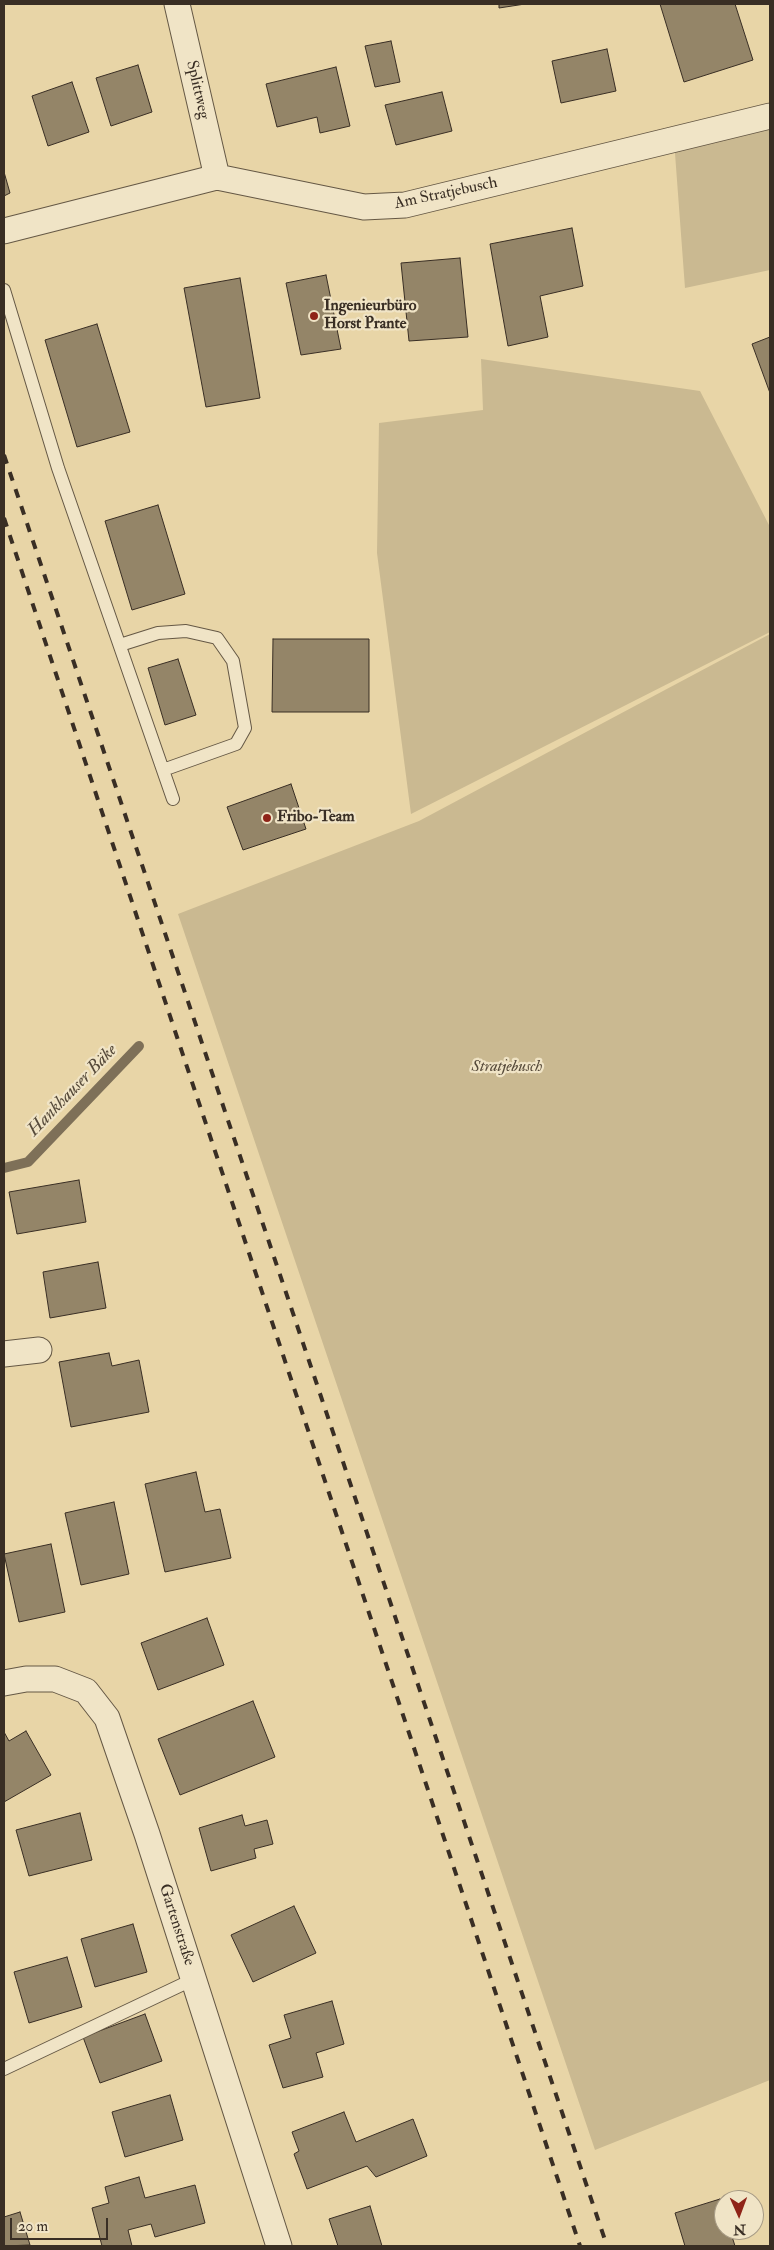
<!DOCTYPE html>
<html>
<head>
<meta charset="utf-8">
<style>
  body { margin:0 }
  #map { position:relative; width:774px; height:2250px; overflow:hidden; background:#e8d5a7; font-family:"IM FELL Double Pica",serif }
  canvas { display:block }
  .frame { position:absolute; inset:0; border:5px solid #392e24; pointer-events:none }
  .north { position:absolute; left:714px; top:2190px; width:50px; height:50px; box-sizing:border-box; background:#f0e4c6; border:1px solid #a79b85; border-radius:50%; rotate:178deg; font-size:14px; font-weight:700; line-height:20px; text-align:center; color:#392e24 }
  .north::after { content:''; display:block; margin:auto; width:18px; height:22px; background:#8f2418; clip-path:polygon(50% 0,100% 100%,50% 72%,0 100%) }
  .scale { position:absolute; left:10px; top:2218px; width:98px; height:22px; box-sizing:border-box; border:2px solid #392e24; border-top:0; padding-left:6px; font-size:15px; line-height:18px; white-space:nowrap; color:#392e24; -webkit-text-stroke:4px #f0e4c6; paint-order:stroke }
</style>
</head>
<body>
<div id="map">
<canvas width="774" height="2250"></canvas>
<div class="frame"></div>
<div class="north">N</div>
<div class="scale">20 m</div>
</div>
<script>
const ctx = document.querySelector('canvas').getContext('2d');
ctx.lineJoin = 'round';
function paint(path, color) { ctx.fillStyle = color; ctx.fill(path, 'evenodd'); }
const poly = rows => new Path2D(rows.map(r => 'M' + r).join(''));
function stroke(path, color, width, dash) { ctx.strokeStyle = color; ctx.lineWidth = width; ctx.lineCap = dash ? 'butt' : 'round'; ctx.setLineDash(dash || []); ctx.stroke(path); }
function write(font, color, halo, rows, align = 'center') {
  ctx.font = font + ' "IM FELL Double Pica",serif'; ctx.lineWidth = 4.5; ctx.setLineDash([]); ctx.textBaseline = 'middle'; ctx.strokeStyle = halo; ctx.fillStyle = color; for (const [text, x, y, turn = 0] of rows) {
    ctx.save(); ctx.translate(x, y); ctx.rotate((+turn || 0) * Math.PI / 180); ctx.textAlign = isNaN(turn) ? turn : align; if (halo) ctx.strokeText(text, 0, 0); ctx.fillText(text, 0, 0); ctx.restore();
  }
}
paint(poly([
  [770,116,770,270,685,288,674,140],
  [481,359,700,391,770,527,770,632,411,814,377,553,379,423,483,410],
  [770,634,770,2080,595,2150,178,914,419,821]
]), '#cab991');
stroke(poly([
  [4,1168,28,1162,139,1046]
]), '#7e7058', 10);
const building = poly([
  [499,4,525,4,499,8,499,4],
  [660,4,735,4,753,60,684,82,660,4],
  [391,41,400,82,375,87,365,46,391,41],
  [607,49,616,91,561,103,552,61,607,49],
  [138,65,152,112,111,126,96,78,138,65],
  [336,67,350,126,320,133,317,117,277,127,266,84,336,67],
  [72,82,89,132,48,146,32,96,72,82],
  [442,92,452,131,396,145,385,105,442,92],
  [4,172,10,193,4,196,4,172],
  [572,228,583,286,540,296,548,337,508,346,490,244,572,228],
  [460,258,468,337,409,341,401,263,460,258],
  [326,275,341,349,301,355,286,283,326,275],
  [240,278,260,398,206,407,184,288,240,278],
  [97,324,130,432,77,447,45,340,97,324],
  [770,337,770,393,752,344,770,337],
  [158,505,185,594,132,610,105,521,158,505],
  [273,639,369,639,369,712,272,712,273,639],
  [178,659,196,715,165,725,148,668,178,659],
  [291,784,306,829,243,850,227,807,291,784],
  [79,1180,86,1222,17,1234,9,1192,79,1180],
  [98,1262,106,1308,50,1318,43,1272,98,1262],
  [109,1353,112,1366,139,1360,149,1412,71,1427,59,1362,109,1353],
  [196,1472,205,1512,220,1509,231,1558,165,1572,145,1484,196,1472],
  [114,1502,129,1574,81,1585,65,1513,114,1502],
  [51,1544,65,1612,19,1622,4,1554,51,1544],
  [207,1618,224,1665,158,1690,141,1643,207,1618],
  [253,1701,275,1757,180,1795,158,1739,253,1701],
  [26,1731,51,1775,4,1802,4,1732,9,1741,26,1731],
  [80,1813,92,1860,29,1876,16,1830,80,1813],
  [242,1815,245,1826,267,1820,273,1844,254,1849,256,1858,211,1871,199,1828,242,1815],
  [294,1906,316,1953,253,1982,231,1935,294,1906],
  [133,1924,147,1972,95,1987,81,1939,133,1924],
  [67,1957,82,2007,29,2023,14,1972,67,1957],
  [332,2001,344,2044,316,2053,323,2077,283,2088,269,2045,291,2038,284,2015,332,2001],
  [145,2014,162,2061,100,2083,83,2037,145,2014],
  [170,2095,183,2140,125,2157,112,2112,170,2095],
  [344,2112,356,2142,413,2119,427,2156,376,2177,367,2166,307,2189,294,2154,299,2151,292,2132,344,2112],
  [139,2177,145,2198,195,2185,205,2223,155,2237,151,2224,128,2230,132,2246,102,2246,92,2208,109,2203,105,2187,139,2177],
  [720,2199,724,2210,724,2230,730,2230,735,2246,685,2246,675,2213,720,2199],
  [370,2206,382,2246,338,2246,329,2219,370,2206],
  [20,2212,30,2245,4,2246,4,2217,20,2212]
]);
paint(building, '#948568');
stroke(building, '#392e24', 1);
const lane = poly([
  [4,290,58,468,173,799],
  [120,645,158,633,186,631,217,638,233,661,245,728,236,744,163,770],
  [4,2069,194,1979]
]);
const street = poly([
  [177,4,217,177],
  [4,231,217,177,364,207,405,205,770,116],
  [4,1354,39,1350],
  [4,1683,26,1679,55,1679,86,1691,107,1718,147,1834,279,2246]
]);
stroke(lane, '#655845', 14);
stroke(street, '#655845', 27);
stroke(lane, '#f0e4c6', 12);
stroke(street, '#f0e4c6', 25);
stroke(poly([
  [4,455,607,2246],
  [4,518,580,2246]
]), '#392e24', 4, [9, 9]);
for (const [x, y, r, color] of [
  [314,316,5,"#8f2418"],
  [267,818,5,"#8f2418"]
]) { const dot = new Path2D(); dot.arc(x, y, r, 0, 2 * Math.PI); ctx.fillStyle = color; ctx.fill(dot); stroke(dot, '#f0e4c6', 2); }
write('16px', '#392e24', '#f0e4c6', [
  ["Splittweg",197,90,77],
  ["Am Stratjebusch",446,194,-12],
  ["Gartenstraße",176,1925,72]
]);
write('bold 16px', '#392e24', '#f0e4c6', [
  ["Ingenieurbüro",324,307],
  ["Horst Prante",324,325],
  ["Fribo-Team",277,818]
], 'left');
write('italic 16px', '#564a3a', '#f0e4c6', [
  ["Stratjebusch",507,1068]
]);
write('italic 18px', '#564a3a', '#f0e4c6', [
  ["Hankhauser Bäke",73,1091,-46]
]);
</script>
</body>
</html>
